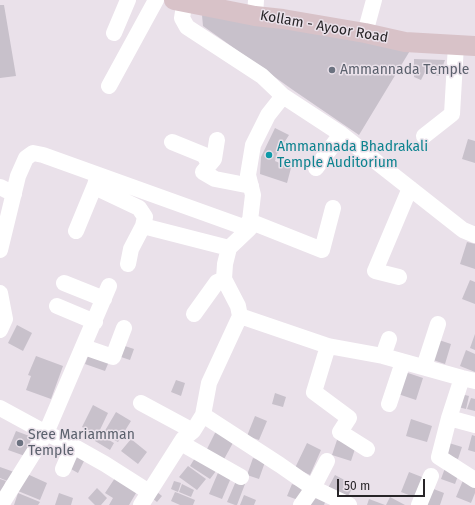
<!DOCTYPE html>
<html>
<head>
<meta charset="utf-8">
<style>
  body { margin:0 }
  #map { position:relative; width:475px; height:505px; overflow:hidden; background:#eae1ea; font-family:"Fira Sans",sans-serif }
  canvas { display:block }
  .scale { position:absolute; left:337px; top:479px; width:88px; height:18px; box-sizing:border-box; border:2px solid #282528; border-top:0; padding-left:5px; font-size:12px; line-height:14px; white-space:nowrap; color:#282528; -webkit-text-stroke:3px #eae1ea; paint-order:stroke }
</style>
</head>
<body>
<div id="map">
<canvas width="475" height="505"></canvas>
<div class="scale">50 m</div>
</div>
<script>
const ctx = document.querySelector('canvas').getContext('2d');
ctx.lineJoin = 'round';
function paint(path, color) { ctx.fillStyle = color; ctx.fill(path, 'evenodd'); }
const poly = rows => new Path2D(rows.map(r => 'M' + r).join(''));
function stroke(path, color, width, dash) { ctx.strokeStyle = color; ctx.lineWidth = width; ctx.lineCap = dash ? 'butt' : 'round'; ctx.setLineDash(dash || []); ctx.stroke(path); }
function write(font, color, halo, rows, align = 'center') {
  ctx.font = font + ' "Fira Sans",sans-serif'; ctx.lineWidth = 3; ctx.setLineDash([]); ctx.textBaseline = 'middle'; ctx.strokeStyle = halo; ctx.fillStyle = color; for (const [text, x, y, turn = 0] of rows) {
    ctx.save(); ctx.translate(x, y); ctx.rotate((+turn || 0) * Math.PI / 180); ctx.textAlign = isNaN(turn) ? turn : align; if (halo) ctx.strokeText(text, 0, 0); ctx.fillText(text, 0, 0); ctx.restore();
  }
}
paint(poly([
  [0,5,4,5,16,76,0,78],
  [202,15,411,49,359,135,293,90,203,26],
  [414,59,445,60,439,76,425,72,421,80,414,77],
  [275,128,289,135,277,154,275,161,291,168,287,183,260,174,261,157],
  [468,139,475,141,475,163,462,159],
  [467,242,475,244,475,269,460,264],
  [470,280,475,282,475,304,462,299],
  [17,325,32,333,23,351,8,343],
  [475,334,475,350,470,348],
  [436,339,451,344,445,364,430,359],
  [125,346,134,349,130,360,121,357],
  [466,350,475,354,475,372,460,366],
  [90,351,110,359,105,371,85,364],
  [36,356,63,366,51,399,26,390,31,376,28,375],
  [402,371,423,378,416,400,395,393],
  [176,380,185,383,181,396,171,392],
  [275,393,286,397,283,407,272,404],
  [461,394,469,396,466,409,458,407],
  [471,398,475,399,475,411,467,409],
  [93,405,108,413,98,434,82,427],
  [116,412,131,421,118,442,103,434],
  [255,416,267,421,259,440,247,436],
  [411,419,432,426,427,442,406,436],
  [16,431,32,437,25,456,8,450],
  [216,431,234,441,223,461,206,451],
  [99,434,114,443,110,450,95,441],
  [472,435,475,436,475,452,468,450],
  [131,439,147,452,138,464,121,451],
  [337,440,356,446,351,461,332,455],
  [307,443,321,450,310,475,295,468],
  [449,443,462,447,458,459,446,455],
  [198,453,219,467,210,479,190,466],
  [77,454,85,459,78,473,69,468],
  [253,458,265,462,259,479,247,475],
  [188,466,206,479,197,490,179,477],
  [0,467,14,472,10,482,0,478],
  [220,468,233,473,222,499,209,494],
  [445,468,459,473,455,484,441,479],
  [409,472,427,479,419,499,401,492],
  [25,473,47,483,40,500,18,491],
  [117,475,139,488,129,505,109,505,113,498,105,493],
  [335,475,354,485,347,498,328,488],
  [464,478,475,482,475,493,471,503,456,497],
  [0,479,6,481,0,495],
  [174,481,181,483,178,492,171,489],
  [236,481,245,484,237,505,235,505,227,502],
  [182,484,194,490,191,497,179,492],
  [292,484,305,489,301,501,287,496],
  [97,488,107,498,101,505,95,505,88,498],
  [431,488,444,493,440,505,425,505],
  [157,492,162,496,157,502,152,498],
  [175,492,178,493,177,495,178,493,195,500,193,505,180,505,171,501],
  [18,493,40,502,38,505,14,505],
  [59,493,73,498,71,505,55,505],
  [244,495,256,500,254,505,240,505],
  [315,495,326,500,324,505,310,505],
  [390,497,405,505,386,505],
  [369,499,385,505,367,505]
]), '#c8c1cb');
stroke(poly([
  [255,16,256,0],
  [114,33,128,0],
  [365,33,374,0],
  [109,86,156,0],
  [283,96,341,134,463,230,475,235],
  [424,136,452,114,456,45],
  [217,140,214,159,203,172,215,179,251,186],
  [172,142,204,155,209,164],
  [316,168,341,134],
  [98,175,95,185,101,190,139,208,145,217,143,226,229,248],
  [0,187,14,194],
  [249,221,322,250,333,208],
  [76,231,95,185],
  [0,250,18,176,26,158,33,153,43,155,249,229],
  [128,264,131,249,143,226],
  [399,277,375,271,410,188],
  [64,283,104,299],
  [0,293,5,319,0,330],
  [57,306,95,322],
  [194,314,217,282,224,279],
  [240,316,328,346,383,356,462,378,475,381],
  [328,346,314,392,349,418,340,432,367,449],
  [84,347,113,357,124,328],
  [383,356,389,339],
  [424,367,438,324],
  [462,378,449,418,439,457,475,480],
  [141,403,193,431],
  [389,404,403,362],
  [0,408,46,433,73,446,105,464,149,492],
  [203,415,280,465,313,488,301,505],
  [449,418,475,425],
  [181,443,241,477],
  [327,461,313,488,349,505],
  [63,469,73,446],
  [1,505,46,433,109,286],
  [141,505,183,439,193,431,203,415,209,383,240,316,238,306,224,279,225,264,229,248,249,229,253,195,248,175,253,145,268,115,283,96,262,76,187,27,182,18,185,0],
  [419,505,431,476]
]), '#fff', 16);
stroke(poly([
  [174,0,255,16,283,19,365,33,405,42,475,46]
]), '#d8c2c8', 20);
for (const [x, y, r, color] of [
  [332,70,4,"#6b7280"],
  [269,155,4,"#0f9aa8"],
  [20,443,4,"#6b7280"]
]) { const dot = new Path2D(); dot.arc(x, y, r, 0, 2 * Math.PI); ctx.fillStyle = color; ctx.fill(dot); stroke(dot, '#eae1ea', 1.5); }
write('14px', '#282528', '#eae1ea', [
  ["Kollam - Ayoor Road",324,27,10]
]);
write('14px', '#5b616d', '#eae1ea', [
  ["Ammannada Temple",340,70],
  ["Sree Mariamman",28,435],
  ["Temple",28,451]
], 'left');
write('14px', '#0d838f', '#eae1ea', [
  ["Ammannada Bhadrakali",277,147],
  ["Temple Auditorium",277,163]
], 'left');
</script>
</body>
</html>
